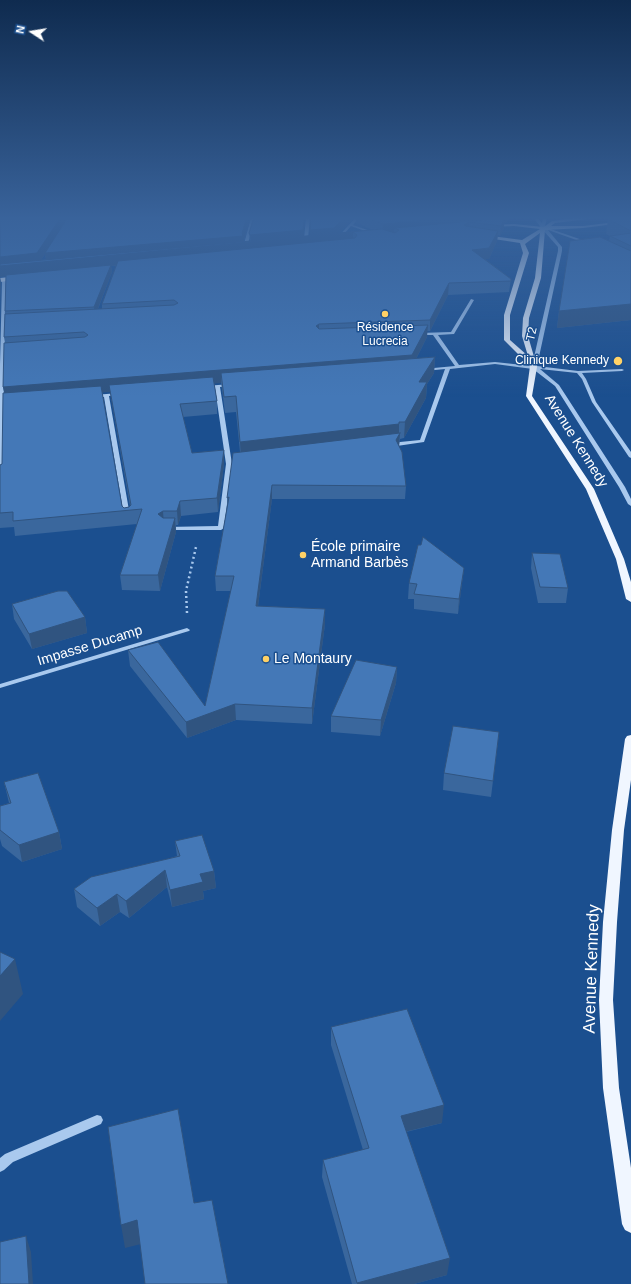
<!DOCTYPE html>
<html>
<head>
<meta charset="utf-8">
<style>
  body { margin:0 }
  #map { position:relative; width:631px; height:1284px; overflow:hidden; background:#1b4f8f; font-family:Arial,sans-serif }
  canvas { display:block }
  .north { position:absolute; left:12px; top:12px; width:40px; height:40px; -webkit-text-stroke:3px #1b4f8f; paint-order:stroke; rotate:282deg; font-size:11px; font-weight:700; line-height:16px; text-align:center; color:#fff }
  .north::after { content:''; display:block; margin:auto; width:14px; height:18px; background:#fff; clip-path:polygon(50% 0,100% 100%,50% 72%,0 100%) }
</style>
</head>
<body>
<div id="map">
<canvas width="631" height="1284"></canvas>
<div class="north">N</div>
</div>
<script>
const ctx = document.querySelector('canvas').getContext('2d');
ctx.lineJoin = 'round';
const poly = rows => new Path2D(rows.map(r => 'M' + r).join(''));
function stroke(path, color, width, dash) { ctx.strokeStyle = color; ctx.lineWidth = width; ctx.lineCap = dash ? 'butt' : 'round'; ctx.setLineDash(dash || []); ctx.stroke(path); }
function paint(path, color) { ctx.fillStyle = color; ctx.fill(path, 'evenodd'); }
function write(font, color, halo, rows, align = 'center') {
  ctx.font = font + ' Arial,sans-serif'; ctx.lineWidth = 3; ctx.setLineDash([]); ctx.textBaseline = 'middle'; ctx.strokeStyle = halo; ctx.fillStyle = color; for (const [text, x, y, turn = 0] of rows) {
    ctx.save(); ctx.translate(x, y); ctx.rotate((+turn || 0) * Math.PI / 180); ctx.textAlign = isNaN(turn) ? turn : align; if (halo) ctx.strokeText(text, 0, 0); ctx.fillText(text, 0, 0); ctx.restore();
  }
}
stroke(poly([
  [187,613,186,591,196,547]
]), '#a9c9ee', 2.5, [2, 3]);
paint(poly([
  [251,217,255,217,248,244,251,248,249,249,244,244,251,217],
  [306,217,310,217,308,239,310,243,308,244,304,239,306,217],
  [356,217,360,217,353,225,376,233,376,235,351,226,339,240,337,240,337,238,356,217],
  [533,217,537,217,542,223,543,217,547,217,545,227,588,242,585,243,548,230,562,247,562,251,537,366,578,371,622,369,624,370,622,371,582,373,586,379,596,402,631,452,631,458,629,457,592,402,582,379,577,373,540,369,559,385,625,487,631,499,631,506,628,504,619,487,555,386,533,369,495,364,450,369,424,442,390,447,387,445,390,443,420,440,445,369,425,371,423,371,423,369,455,366,433,335,419,335,417,334,419,333,451,332,471,299,474,300,454,334,438,335,459,365,495,362,532,366,558,251,558,247,542,229,533,217],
  [4,279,6,280,3,478,0,480,0,364,2,280,4,279],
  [231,384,233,384,233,386,220,387,232,464,224,528,221,530,164,530,163,529,164,528,166,527,218,526,226,464,215,388,205,388,203,387,205,386,231,384],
  [119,393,121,393,121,395,109,396,130,516,127,518,124,516,104,397,94,397,92,396,94,395,119,393],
  [187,628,190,630,189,631,0,688,0,684,187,628],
  [97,1115,101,1116,103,1120,101,1124,13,1162,4,1170,0,1172,0,1158,5,1154,97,1115]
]), '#a9c9ee');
paint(poly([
  [579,217,605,217,555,223,551,226,583,226,631,220,631,222,583,228,545,230,541,278,529,318,528,336,537,367,532,396,594,489,624,559,631,582,631,602,626,599,616,559,586,489,526,396,530,366,504,340,504,315,523,253,520,243,481,237,484,235,522,240,540,229,514,226,490,227,488,226,490,225,514,224,544,227,552,221,579,217],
  [540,233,535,278,523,318,522,336,528,356,510,340,510,315,529,253,525,244,540,233],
  [19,276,21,277,21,279,0,282,0,278,19,276],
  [631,735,631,780,624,830,617,922,613,1000,619,1088,631,1168,631,1233,625,1230,622,1224,603,1088,599,1000,603,922,612,830,625,739,627,736,631,735]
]), '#f0f6ff');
paint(poly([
  [0,217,251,217,244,242,250,241,249,233,304,236,310,236,311,217,355,217,339,233,373,230,356,223,356,217,509,217,506,223,504,223,504,228,500,236,498,235,497,241,489,259,485,259,511,279,509,292,448,295,430,331,427,331,427,337,416,359,435,357,434,373,427,384,426,398,404,438,400,439,399,446,406,486,405,499,272,499,258,606,325,609,325,624,312,724,236,720,187,738,130,666,128,650,205,706,231,591,216,591,215,576,227,508,227,498,240,452,236,412,225,413,222,389,221,383,214,383,217,401,217,414,183,417,192,453,224,450,224,464,218,512,181,516,178,525,176,525,176,532,160,591,122,590,120,575,137,524,15,536,14,527,0,528,0,465,2,464,4,393,3,387,5,343,4,337,6,276,0,277,1,283,0,301],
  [45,254,46,259,41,260],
  [111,266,116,266,102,304,102,309,98,309,112,272],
  [102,392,110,392,130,506,129,507,124,508,122,506],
  [631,217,631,320,557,328,559,311,609,241,610,236,606,234,608,219],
  [532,553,568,588,566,603,538,603,531,568],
  [464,568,462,583,458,614,414,609,414,599,408,599,409,583],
  [12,604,85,617,87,633,32,649,14,619],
  [397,667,396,683,380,736,331,732,331,716],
  [499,732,491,797,443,790,444,773],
  [4,782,59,832,62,849,22,862,2,846,0,839,0,806,9,803],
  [175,841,214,871,216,888,203,891,204,899,172,907,167,887,129,918,120,912,100,926,77,907,74,889,177,856],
  [331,1027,442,1123,406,1132,447,1275,414,1284,352,1284,322,1177,323,1160,363,1150,331,1045]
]), '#3a679d');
paint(poly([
  [61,217,69,217,242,233,247,217,251,217,244,240,244,243,251,242,250,235,304,217,304,237,310,236,310,230,345,217,355,217,338,234,353,232,353,243,111,266,112,272,95,316,94,307,110,266,0,277,1,283,0,301,0,257],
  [45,254,46,261,40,262],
  [462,217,509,217,506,223,504,223,504,228,500,236,501,226,469,222,468,232,399,230,394,228,394,233,382,234,383,224],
  [498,231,497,241,489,259,471,260,472,250],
  [449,283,448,295,430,331,430,320],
  [631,304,631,320,557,328,559,311],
  [319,324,319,336,316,326],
  [428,325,427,337,412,367,221,373,221,383,110,392,109,385,110,392,6,400,3,387],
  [435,357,434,373,427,384,426,398,404,438,405,422,419,382],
  [399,424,399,435,400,433,399,446,241,459,240,442],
  [224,450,224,464,218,512,217,498],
  [272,485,272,499,256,621,256,606],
  [180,501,181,516,178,525,177,511],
  [163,511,164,526,158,514],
  [175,518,176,532,160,591,158,575],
  [464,568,462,583,458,614,459,599],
  [325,609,325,624,312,724,312,708],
  [85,617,87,633,32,649,29,634],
  [397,667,396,683,380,736,381,720],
  [235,704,236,720,187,738,186,722],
  [59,832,62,849,22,862,19,845],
  [165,870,167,887,129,918,126,901],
  [214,871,216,888,203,891,204,899,172,907,170,890,200,874],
  [117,894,120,912,100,926,97,908],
  [15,959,23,994,0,1021,0,976],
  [444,1105,442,1123,400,1133,401,1116],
  [137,1220,141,1244,125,1248,121,1225],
  [26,1236,31,1252,33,1284,29,1284],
  [450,1258,447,1275,414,1284,357,1284,357,1283]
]), '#305480');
const building = poly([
  [0,217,61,217,37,253,0,257,0,217],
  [68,217,247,217,242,233,243,236,45,253,68,217],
  [254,217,304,217,303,230,250,235,249,233,254,217],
  [311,217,345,217,334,228,310,230,311,217],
  [365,217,462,217,383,224,365,217],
  [631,217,631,231,608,219,630,217,631,217],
  [505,218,501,226,469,222,464,225,466,226,498,231,489,248,472,250,511,279,511,281,449,283,430,320,319,324,316,326,319,329,428,325,412,355,3,387,4,343,85,337,88,335,84,332,4,337,5,314,174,305,178,303,174,300,102,304,118,261,355,238,357,235,353,232,0,266,0,264,382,229,395,233,399,230,394,228,505,218],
  [631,233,631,246,610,236,631,233],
  [600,237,631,251,631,304,559,311,570,241,600,237],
  [111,265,94,307,5,311,6,275,111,265],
  [435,357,419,382,427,382,405,422,399,422,399,424,240,442,236,396,224,397,221,373,435,357],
  [213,377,217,401,180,404,192,453,224,450,217,498,180,501,177,511,163,511,158,514,163,518,175,518,158,575,120,575,142,509,13,521,13,512,0,513,0,465,2,464,3,393,101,386,122,506,124,508,129,507,131,505,109,385,213,377],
  [400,433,396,440,402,452,406,486,272,485,256,606,325,609,312,708,235,704,186,722,128,650,158,642,205,706,234,576,215,576,229,497,227,498,233,453,400,433],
  [423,537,464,568,459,599,414,594,417,584,409,583,418,545,421,545,423,537],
  [532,553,560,554,568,588,540,587,532,553],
  [58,591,67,591,85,617,29,634,12,604,58,591],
  [356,660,397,667,381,720,331,716,356,660],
  [453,726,499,732,493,781,444,773,453,726],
  [38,773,59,832,19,845,0,830,0,806,11,803,4,782,38,773],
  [202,835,214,871,200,874,203,882,170,890,165,870,126,901,117,894,97,908,74,889,91,877,180,856,175,841,202,835],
  [0,952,15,959,0,976,0,952],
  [407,1009,444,1105,401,1116,450,1258,357,1283,323,1160,369,1148,331,1027,407,1009],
  [178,1109,194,1203,212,1200,228,1284,145,1284,137,1220,121,1225,108,1127,178,1109],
  [26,1236,29,1284,0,1284,0,1242,26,1236]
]);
paint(building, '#4478b7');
stroke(building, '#305480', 1);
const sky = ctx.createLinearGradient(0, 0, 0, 397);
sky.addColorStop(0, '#0f2b4f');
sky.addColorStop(0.55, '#39639b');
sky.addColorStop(1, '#39639b00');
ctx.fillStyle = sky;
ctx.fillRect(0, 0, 631, 397);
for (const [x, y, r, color] of [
  [385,314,4,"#ffd166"],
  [618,361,5,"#ffd166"],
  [303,555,4,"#ffd166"],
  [266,659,4,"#ffd166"]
]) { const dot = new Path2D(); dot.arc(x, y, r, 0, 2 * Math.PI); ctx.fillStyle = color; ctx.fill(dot); stroke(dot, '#1b4f8f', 1.5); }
write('12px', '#fff', '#1b4f8f', [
  ["Résidence",385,328],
  ["Lucrecia",385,342],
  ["Clinique Kennedy",609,361,"right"]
]);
write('12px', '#fff', '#1b4f8f', [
  ["T2",532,334,-77]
]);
write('14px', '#fff', '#1b4f8f', [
  ["Avenue Kennedy",576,441,58],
  ["Impasse Ducamp",90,646,-17]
]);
write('14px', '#fff', '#1b4f8f', [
  ["École primaire",311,547],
  ["Armand Barbès",311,563],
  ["Le Montaury",274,659]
], 'left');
write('17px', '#fff', '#1b4f8f', [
  ["Avenue Kennedy",592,969,-88]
]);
</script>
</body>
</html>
